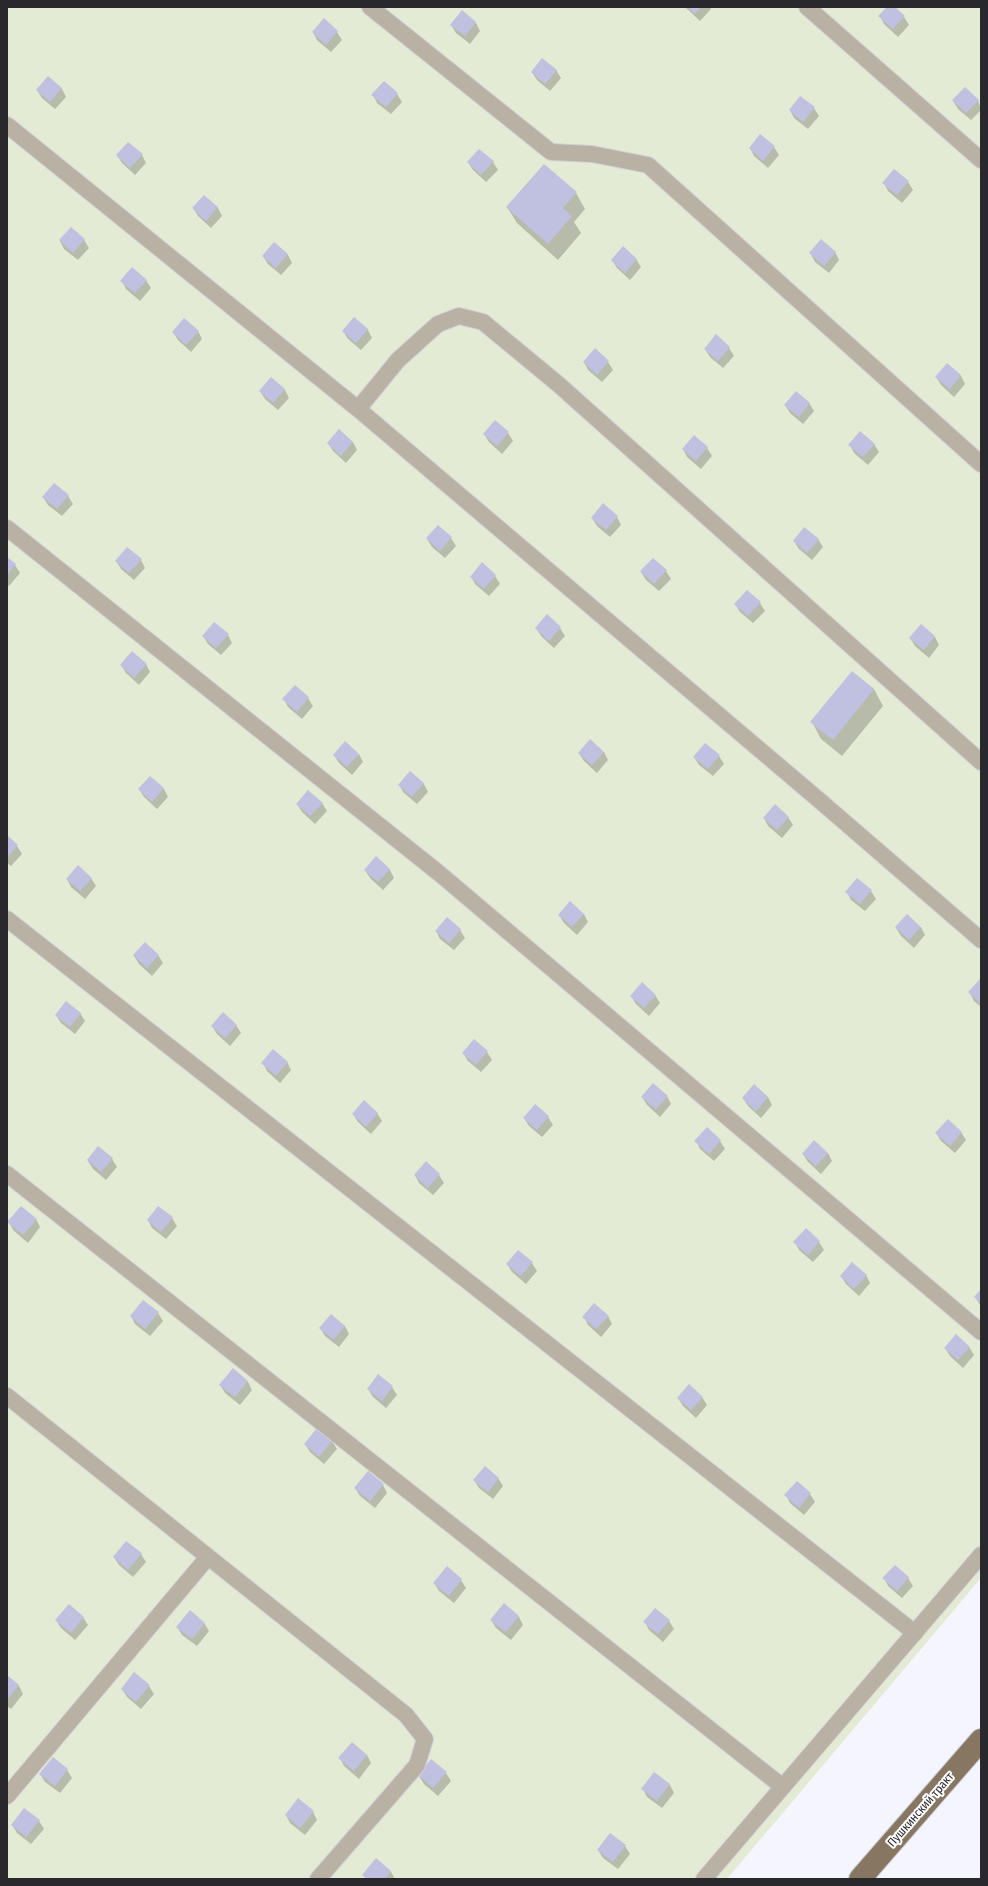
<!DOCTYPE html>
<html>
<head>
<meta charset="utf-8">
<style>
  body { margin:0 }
  #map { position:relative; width:988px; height:1886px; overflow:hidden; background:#f5f5ff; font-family:"Fira Sans Condensed",sans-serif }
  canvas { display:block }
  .frame { position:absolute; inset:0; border:8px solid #29292d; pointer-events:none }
</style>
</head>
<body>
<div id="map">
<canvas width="988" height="1886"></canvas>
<div class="frame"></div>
</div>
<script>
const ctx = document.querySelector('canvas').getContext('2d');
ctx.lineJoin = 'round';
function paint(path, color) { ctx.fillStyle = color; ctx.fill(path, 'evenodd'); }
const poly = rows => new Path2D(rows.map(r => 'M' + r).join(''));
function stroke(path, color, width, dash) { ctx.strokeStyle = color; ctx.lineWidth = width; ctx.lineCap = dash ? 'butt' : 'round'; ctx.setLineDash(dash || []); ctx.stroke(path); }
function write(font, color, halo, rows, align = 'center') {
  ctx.font = font + ' "Fira Sans Condensed",sans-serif'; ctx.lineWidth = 4; ctx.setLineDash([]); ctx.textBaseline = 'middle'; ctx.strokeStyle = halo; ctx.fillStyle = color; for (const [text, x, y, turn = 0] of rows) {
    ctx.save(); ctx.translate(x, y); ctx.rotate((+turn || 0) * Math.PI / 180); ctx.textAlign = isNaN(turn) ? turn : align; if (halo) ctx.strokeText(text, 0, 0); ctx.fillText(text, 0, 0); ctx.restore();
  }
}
paint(poly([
  [7,7,981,7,981,1578,727,1879,7,1879]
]), '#e4ebd4');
paint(poly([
  [685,7,710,7,711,9,700,21],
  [889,7,894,7,904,17,909,25,898,37,884,24,880,16],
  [462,12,476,23,480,31,470,44,456,33,451,25],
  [324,20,337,32,342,40,331,52,317,40,313,32],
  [556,70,561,78,550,91,537,80,532,72],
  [48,77,62,89,66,97,55,109,42,98,37,90],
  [397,94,402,102,391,114,377,103,373,95],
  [801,97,814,108,819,116,808,129,794,118,790,110],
  [978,100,981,110,971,120,958,109,953,101],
  [761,135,774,147,779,155,768,168,754,156,750,148],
  [117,155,142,155,146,163,135,175,122,163],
  [468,162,493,162,498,170,486,182,473,170],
  [908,182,913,190,902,203,888,191,884,183],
  [576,193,585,209,574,222,581,233,558,260,517,223,507,207],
  [204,196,218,208,222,216,211,228,198,216,193,208],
  [84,240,89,248,78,260,64,249,60,241],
  [274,243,288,255,292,263,281,275,268,264,263,256],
  [835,252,839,260,829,273,815,262,811,254],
  [636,259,641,267,630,280,617,268,612,260],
  [146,280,151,288,140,301,126,289,122,281],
  [354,318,368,330,372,338,361,350,348,339,343,331],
  [198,331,202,339,191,352,178,340,173,332],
  [716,336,729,348,734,356,723,368,710,357,705,349],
  [584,362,608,362,613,370,602,382,588,370],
  [947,365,961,376,965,384,954,397,941,385,936,377],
  [271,378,285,390,289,398,278,410,265,399,260,391],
  [809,403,814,411,803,424,790,413,785,405],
  [495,421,508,433,513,441,502,454,489,442,484,434],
  [694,436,707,448,712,456,701,469,687,457,683,449],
  [353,442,357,450,346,463,333,451,328,443],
  [874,444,879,452,868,465,854,453,850,445],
  [68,496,73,504,62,516,48,505,43,497],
  [617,517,621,525,610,537,597,526,592,518],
  [438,526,451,538,456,546,445,558,432,547,427,539],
  [818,539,823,547,812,560,799,549,794,541],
  [7,558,15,565,20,573,9,586,7,584],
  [141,560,145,568,134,580,121,569,116,561],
  [482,564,495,576,500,584,489,596,476,585,471,577],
  [666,571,671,579,659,591,646,580,641,572],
  [760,603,765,611,753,623,740,612,735,604],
  [921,626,935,637,939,645,929,658,915,646,910,638],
  [536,628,560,628,565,636,554,648,541,636],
  [228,635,232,643,221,655,208,644,203,636],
  [146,664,150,672,139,685,126,673,121,665],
  [852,672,874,689,883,706,842,756,821,739,812,722],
  [308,698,313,706,302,719,288,707,284,699],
  [604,752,608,760,597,773,584,761,579,753],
  [359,754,363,762,352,775,339,763,334,755],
  [719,756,724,764,713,776,699,765,694,757],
  [410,772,424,784,428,792,417,804,404,793,399,785],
  [150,777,164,789,168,797,157,809,144,797,139,789],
  [322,803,327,811,315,824,302,812,297,804],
  [788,817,793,825,782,838,768,826,764,818],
  [7,837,17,846,22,854,11,866,7,863],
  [376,858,390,870,394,878,383,890,370,878,365,870],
  [91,878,96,886,85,899,71,887,67,879],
  [871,891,876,899,865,911,851,900,847,892],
  [584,914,588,922,577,935,564,923,559,915],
  [447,918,460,930,465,938,454,950,440,939,436,931],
  [921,927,925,935,914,948,901,936,896,928],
  [158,955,163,963,152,976,139,964,134,956],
  [981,980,981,1007,974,1001,970,993],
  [655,995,660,1003,649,1016,636,1004,631,996],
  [80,1013,85,1021,75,1034,61,1023,56,1015],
  [236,1025,241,1033,230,1046,217,1034,212,1026],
  [474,1040,487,1052,492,1060,481,1072,468,1061,463,1053],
  [287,1062,291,1070,280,1083,267,1071,263,1063],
  [754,1085,768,1097,772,1105,761,1118,748,1106,743,1098],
  [667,1096,671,1104,660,1117,647,1105,642,1097],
  [535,1105,548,1117,553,1125,542,1137,529,1126,524,1118],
  [377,1113,382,1121,371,1134,358,1122,353,1114],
  [707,1129,720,1141,725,1149,714,1161,700,1149,696,1141],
  [961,1132,966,1140,955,1153,941,1141,936,1133],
  [828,1153,832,1161,821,1174,808,1162,803,1154],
  [112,1159,117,1167,106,1180,93,1169,88,1161],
  [415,1175,439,1175,444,1183,433,1195,419,1183],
  [158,1207,172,1218,177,1226,166,1239,152,1228,148,1220],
  [36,1219,40,1227,28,1243,13,1230,9,1222],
  [795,1242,819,1242,824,1250,813,1262,799,1250],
  [518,1251,532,1263,537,1271,526,1284,512,1272,507,1264],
  [866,1275,870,1283,859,1296,846,1284,841,1276],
  [981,1291,981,1306,975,1297],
  [158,1313,163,1321,150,1336,135,1324,131,1316],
  [608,1316,612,1324,601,1337,588,1325,584,1317],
  [345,1326,349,1334,339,1347,325,1336,320,1328],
  [969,1347,974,1355,963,1368,950,1356,945,1348],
  [233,1370,248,1382,252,1390,240,1405,225,1393,220,1385],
  [392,1387,397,1395,386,1408,373,1397,368,1389],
  [702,1397,707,1405,696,1418,683,1406,678,1398],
  [332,1441,337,1449,324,1464,310,1452,305,1444],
  [498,1478,503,1486,493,1499,479,1488,474,1480],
  [383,1485,387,1493,375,1508,360,1496,355,1488],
  [810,1494,815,1502,804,1515,790,1503,786,1495],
  [141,1554,146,1562,133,1577,119,1565,114,1557],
  [447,1568,461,1580,466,1588,454,1603,439,1591,434,1583],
  [884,1578,908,1578,913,1586,902,1598,888,1586],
  [504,1605,519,1617,523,1625,511,1640,496,1628,491,1620],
  [83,1617,88,1625,75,1640,61,1628,56,1620],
  [669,1621,674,1629,663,1642,649,1630,645,1622],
  [204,1623,209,1631,197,1646,182,1635,177,1627],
  [7,1676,19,1686,23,1694,11,1709,7,1706],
  [149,1686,154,1694,141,1709,127,1697,122,1689],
  [352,1743,367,1755,371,1763,359,1779,344,1766,340,1758],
  [53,1758,67,1770,72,1778,60,1793,45,1782,40,1774],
  [446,1773,451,1781,438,1796,424,1784,419,1776],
  [655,1773,670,1785,674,1793,662,1808,647,1797,643,1789],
  [313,1812,317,1820,305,1835,290,1823,286,1815],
  [39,1821,44,1829,31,1844,17,1833,12,1825],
  [625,1846,630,1854,618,1869,603,1858,598,1850],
  [376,1860,391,1872,395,1879,366,1879,363,1875]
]), '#0003');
paint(poly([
  [687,7,701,7,695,14],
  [887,7,895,7,905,16,893,29,878,16],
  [462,10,476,22,465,36,450,25],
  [324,18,338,31,326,45,312,32],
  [542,58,557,70,545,84,531,72],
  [48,76,62,88,50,102,36,90],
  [384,81,398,93,386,107,371,95],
  [965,87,979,100,966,113,952,100],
  [800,96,815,107,803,122,789,110],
  [760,134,775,146,763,161,749,148],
  [128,142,143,154,130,168,116,155],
  [479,149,494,161,481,175,467,162],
  [544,164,577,192,563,208,572,216,548,244,506,207],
  [894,169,909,181,897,195,882,183],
  [204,195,218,207,206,221,192,208],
  [71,227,85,239,73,253,59,240],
  [821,239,836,252,824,266,809,253],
  [274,242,288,254,276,268,262,256],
  [623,246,637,259,625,273,611,260],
  [132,267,147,280,135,293,120,281],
  [354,317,368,329,356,343,342,331],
  [184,318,199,331,186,345,172,332],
  [716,334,730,347,718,361,704,349],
  [595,348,609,361,597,375,583,362],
  [947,363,961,375,950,389,935,377],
  [271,377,285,389,273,403,259,391],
  [796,391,810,403,799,417,784,405],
  [495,420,509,432,497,446,483,434],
  [339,429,353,442,341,456,327,443],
  [860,431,875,444,863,457,848,445],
  [694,435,708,447,696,461,682,449],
  [54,483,69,495,57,509,42,497],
  [603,503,618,516,606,530,591,518],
  [438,525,452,537,440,551,426,538],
  [804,527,819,539,807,553,793,541],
  [127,547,142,559,129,573,115,561],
  [7,557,16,564,7,575],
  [653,558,667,570,654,584,640,571],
  [482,562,496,575,484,589,470,577],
  [747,590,761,602,748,616,734,604],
  [547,614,561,627,549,641,535,628],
  [214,622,229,634,216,648,202,636],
  [921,624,935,636,924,650,909,638],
  [132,651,147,664,134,678,120,665],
  [852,671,874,689,833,740,810,722],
  [295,685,309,697,297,712,282,699],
  [590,739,604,752,592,765,578,753],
  [345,741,359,754,347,767,333,755],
  [705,743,720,755,708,769,693,757],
  [410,771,424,783,412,797,398,785],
  [150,776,164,788,152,802,138,789],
  [308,790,323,803,310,816,296,804],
  [775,804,789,817,777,830,763,818],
  [7,835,18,845,7,858],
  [376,856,390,869,378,882,364,870],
  [78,865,92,878,80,891,66,879],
  [857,878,872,890,860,904,845,892],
  [570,901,584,914,572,927,558,915],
  [907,914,921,927,909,940,895,927],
  [447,917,461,929,449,943,435,931],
  [145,942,159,955,147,968,133,955],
  [981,978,981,1004,968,992],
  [642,982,656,995,644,1008,630,996],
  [66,1001,81,1013,70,1027,55,1015],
  [223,1012,237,1025,225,1038,211,1026],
  [474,1039,488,1051,476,1065,462,1053],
  [273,1049,288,1062,276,1076,261,1063],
  [653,1083,668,1096,656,1109,641,1097],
  [754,1084,768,1097,756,1111,742,1098],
  [364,1100,378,1113,366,1127,352,1114],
  [535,1104,549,1116,537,1130,523,1118],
  [948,1119,962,1132,950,1146,935,1133],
  [707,1127,721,1140,709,1154,694,1141],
  [814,1140,828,1153,816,1166,802,1154],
  [98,1146,113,1158,101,1172,87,1160],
  [426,1161,440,1174,428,1188,414,1175],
  [21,1206,37,1219,23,1235,7,1222],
  [158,1206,173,1217,161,1232,147,1220],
  [806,1228,820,1241,808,1255,793,1242],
  [518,1250,533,1262,521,1276,506,1264],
  [852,1262,867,1275,854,1289,840,1276],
  [981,1289,981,1303,974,1297],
  [143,1300,159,1312,145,1329,130,1316],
  [594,1303,609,1316,596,1329,582,1317],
  [331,1314,345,1326,334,1340,319,1328],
  [956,1334,970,1347,958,1360,944,1348],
  [233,1368,248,1381,235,1397,219,1385],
  [378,1374,393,1386,382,1401,367,1389],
  [689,1384,703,1397,691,1410,677,1398],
  [317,1428,333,1440,319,1457,304,1444],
  [485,1466,499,1478,488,1492,473,1480],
  [368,1471,384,1484,370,1501,354,1488],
  [797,1481,811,1493,799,1508,784,1495],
  [126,1541,142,1553,128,1570,113,1557],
  [895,1565,909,1577,897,1591,882,1578],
  [447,1566,462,1579,449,1596,433,1583],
  [504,1603,519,1616,506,1632,490,1620],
  [69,1604,84,1617,71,1633,55,1620],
  [655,1608,670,1620,658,1634,643,1622],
  [190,1610,205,1623,192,1639,176,1627],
  [134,1672,150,1685,136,1702,121,1689],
  [7,1675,19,1685,7,1700],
  [352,1742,367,1755,354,1771,338,1758],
  [53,1757,68,1769,55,1786,39,1774],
  [431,1759,447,1772,433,1788,418,1775],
  [654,1772,670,1784,657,1801,641,1789],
  [298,1798,314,1811,300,1828,285,1815],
  [24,1808,40,1820,26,1837,11,1825],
  [610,1833,626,1845,613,1862,597,1850],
  [376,1858,391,1871,385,1879,367,1879,362,1875]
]), '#c0c1e0');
const lane = poly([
  [370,7,551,152,592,154,648,165,981,464],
  [807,7,981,160],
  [7,125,358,409,819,800,981,940],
  [358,409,398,360,438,324,459,316,483,322,558,384,981,762],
  [7,528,440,874,981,1332],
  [7,919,915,1633],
  [7,1174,783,1787],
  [7,1396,406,1715,425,1739,417,1765,318,1879],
  [7,1796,208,1557],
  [704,1879,981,1555]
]);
const primary = poly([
  [860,1879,981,1740]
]);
stroke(lane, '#d0d0d9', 18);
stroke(primary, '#d0d0d9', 24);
stroke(lane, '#bab1a5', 16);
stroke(primary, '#877762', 22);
write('12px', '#29292d', '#fff', [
  ["Пушкинский тракт",921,1810,-49]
]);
</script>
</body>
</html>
